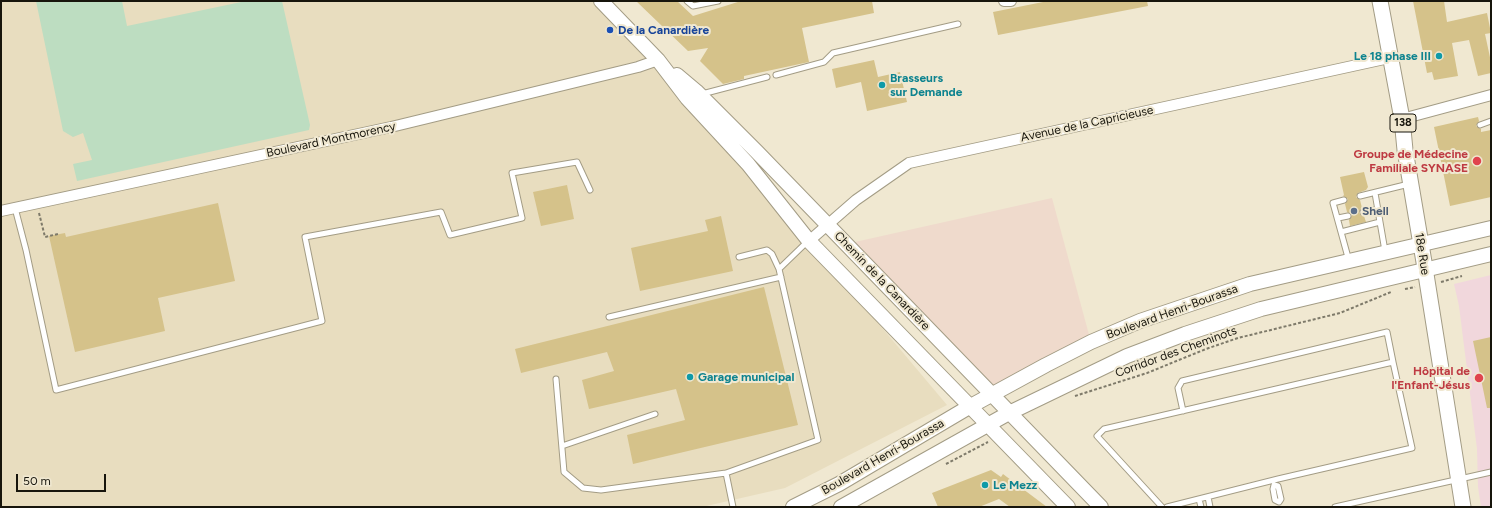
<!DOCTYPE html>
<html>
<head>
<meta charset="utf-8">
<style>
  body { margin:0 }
  #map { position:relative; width:1492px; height:508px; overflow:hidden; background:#f0e8d1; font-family:Figtree,sans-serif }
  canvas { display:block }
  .frame { position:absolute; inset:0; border:2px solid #17150c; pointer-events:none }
  .scale { position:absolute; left:16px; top:474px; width:90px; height:18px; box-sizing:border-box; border:2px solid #17150c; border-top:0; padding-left:5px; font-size:12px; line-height:14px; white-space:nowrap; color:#17150c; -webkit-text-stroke:3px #f0e8d1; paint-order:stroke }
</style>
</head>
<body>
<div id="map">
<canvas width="1492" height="508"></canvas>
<div class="frame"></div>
<div class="scale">50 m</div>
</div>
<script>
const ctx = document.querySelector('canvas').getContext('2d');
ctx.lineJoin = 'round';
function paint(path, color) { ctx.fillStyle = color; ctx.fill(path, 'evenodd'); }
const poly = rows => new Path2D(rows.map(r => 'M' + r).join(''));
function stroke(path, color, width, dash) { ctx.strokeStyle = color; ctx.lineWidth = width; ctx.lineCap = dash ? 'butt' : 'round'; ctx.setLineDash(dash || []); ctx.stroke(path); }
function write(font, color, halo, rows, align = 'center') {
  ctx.font = font + ' Figtree,sans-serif'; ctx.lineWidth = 4; ctx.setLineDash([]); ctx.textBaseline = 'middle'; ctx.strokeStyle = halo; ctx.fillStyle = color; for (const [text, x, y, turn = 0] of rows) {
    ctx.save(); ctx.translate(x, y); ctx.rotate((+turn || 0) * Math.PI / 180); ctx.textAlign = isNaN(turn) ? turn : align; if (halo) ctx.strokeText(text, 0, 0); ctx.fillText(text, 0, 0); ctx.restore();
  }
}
paint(poly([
  [1052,198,1091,342,991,395,846,244]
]), '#efdacc');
paint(poly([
  [1,1,597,1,809,241,947,405,785,488,702,507,1,507]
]), '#e8ddbf');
paint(poly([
  [1491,275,1491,507,1481,507,1478,487,1477,449,1459,306,1454,284]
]), '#f1d7dc');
paint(poly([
  [36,1,122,1,127,26,246,1,282,1,310,125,309,130,77,181,73,164,92,160,83,133,73,137,63,131]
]), '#bdddc1');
paint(poly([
  [636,1,677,1,693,16,741,1,872,1,874,13,802,28,809,62,744,76,744,79,723,84,700,61,708,48,688,51],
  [1048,1,1147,1,1148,6,998,35,993,12],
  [1413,1,1444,1,1447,22,1487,13,1491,33,1485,34,1491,62,1491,73,1478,76,1469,40,1452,43,1458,76,1434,80,1432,72,1427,73],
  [874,60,878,77,900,72,907,102,867,111,861,82,836,88,832,69],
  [1478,117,1479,121,1476,126,1481,129,1481,132,1491,130,1491,197,1450,206,1434,127],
  [1364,172,1368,187,1366,190,1358,193,1356,197,1360,200,1362,208,1359,213,1364,216,1366,222,1350,226,1349,220,1352,215,1347,212,1345,204,1348,199,1343,196,1344,195,1340,177],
  [567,185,574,219,541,226,533,192],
  [218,203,235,281,158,298,165,331,75,352,49,236,65,233,66,237],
  [721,216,733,271,640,291,631,248,708,231,705,220],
  [764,287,798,425,633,464,627,435,685,420,676,389,589,409,582,380,614,371,607,352,521,373,515,349],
  [1491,337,1491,408,1487,408,1473,341],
  [991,470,1001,477,1003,474,1047,507,1010,507,999,499,979,507,938,507,932,493]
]), '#d5c28a');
const lane = poly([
  [687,1,693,6,718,1],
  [776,75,824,62,833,53,958,24],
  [702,94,767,77],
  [1480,125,1491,121],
  [1375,193,1385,251],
  [1360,196,1409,184],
  [1344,200,1333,203,1349,261],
  [15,208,26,250,56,390,322,321,305,237,441,212,450,235,522,218,512,173,577,162,590,190],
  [1363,212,1378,209],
  [1338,218,1348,216],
  [1341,232,1380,222],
  [739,257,767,250,772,254,779,269],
  [609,317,781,277],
  [556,379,564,472,583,488,601,490,726,473,818,440,779,269,808,241],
  [1183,411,1178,388,1182,381,1387,332,1393,362],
  [562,446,655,414],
  [726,473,733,507],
  [1274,485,1278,486,1281,499,1279,502,1275,500,1273,489,1274,485],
  [1208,497,1210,507],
  [1199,499,1201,507],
  [1162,507,1097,436,1104,429,1393,362,1412,448,1278,479,1167,507],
  [1335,507,1491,472]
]);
const street = poly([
  [1004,1,1011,1],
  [1402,119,1491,95],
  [1,211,391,127,638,67,658,60],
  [809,241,856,200,909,163,1389,58]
]);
const secondary = poly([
  [601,1,658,60,687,98,748,164,809,241,1068,507],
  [677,75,696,91,757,152,1101,507],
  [793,507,839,484,969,407,1046,365,1091,342,1140,321,1250,284,1491,228],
  [841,507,1009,413,1127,356,1185,334,1261,309,1491,254]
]);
const primary = poly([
  [1380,1,1402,119,1405,150,1425,268,1463,507]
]);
stroke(lane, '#a39c85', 7);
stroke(street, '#a39c85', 12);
stroke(secondary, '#a39c85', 16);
stroke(primary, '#a39c85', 17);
stroke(poly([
  [39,213,45,237,58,234],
  [1441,282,1462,276],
  [1405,289,1415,287],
  [1075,396,1147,373,1206,349,1238,338,1340,313,1391,292],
  [946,464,988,442]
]), '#7e7a6a', 2, [3, 2]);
stroke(lane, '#fff', 5);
stroke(street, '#fff', 10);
stroke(secondary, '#fff', 14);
stroke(primary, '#fff', 15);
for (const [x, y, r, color] of [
  [610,30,4,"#1a4fb4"],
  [1439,56,4,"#0f9aa8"],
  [882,85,4,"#0f9aa8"],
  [1477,161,5,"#e0444e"],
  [1354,211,4,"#5c6f8a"],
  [690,377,4,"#0f9aa8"],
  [1479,378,5,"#e0444e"],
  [985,485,4,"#0f9aa8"]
]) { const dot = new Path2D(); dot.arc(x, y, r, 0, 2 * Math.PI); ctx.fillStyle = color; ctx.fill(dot); stroke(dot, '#f0e8d1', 1.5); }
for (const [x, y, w] of [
  [1403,123,26]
]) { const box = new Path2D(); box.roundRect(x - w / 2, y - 9, w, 18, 3); ctx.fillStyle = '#f0e8d1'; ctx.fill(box); stroke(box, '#17150c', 1); }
write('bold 11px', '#17150c', null, [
  ["138",1403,123]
]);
write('bold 12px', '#164399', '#f0e8d1', [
  ["De la Canardière",618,30]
], 'left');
write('bold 12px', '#0d838f', '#f0e8d1', [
  ["Le 18 phase III",1431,56,"right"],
  ["Brasseurs",890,78],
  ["sur Demande",890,92],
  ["Garage municipal",698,377],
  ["Le Mezz",993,485]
], 'left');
write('12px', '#17150c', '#f0e8d1', [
  ["Avenue de la Capricieuse",1087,124,-12],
  ["Boulevard Montmorency",331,140,-12],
  ["18e Rue",1422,254,81],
  ["Chemin de la Canardière",882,281,46],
  ["Boulevard Henri-Bourassa",1172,312,-20],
  ["Corridor des Cheminots",1176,352,-20],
  ["Boulevard Henri-Bourassa",883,457,-30]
]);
write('bold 12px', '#be3a42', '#f0e8d1', [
  ["Groupe de Médecine",1468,154],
  ["Familiale SYNASE",1468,168],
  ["Hôpital de",1470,371],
  ["l'Enfant-Jésus",1470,385]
], 'right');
write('bold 12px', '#4e5e75', '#f0e8d1', [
  ["Shell",1362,211]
], 'left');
</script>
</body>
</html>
